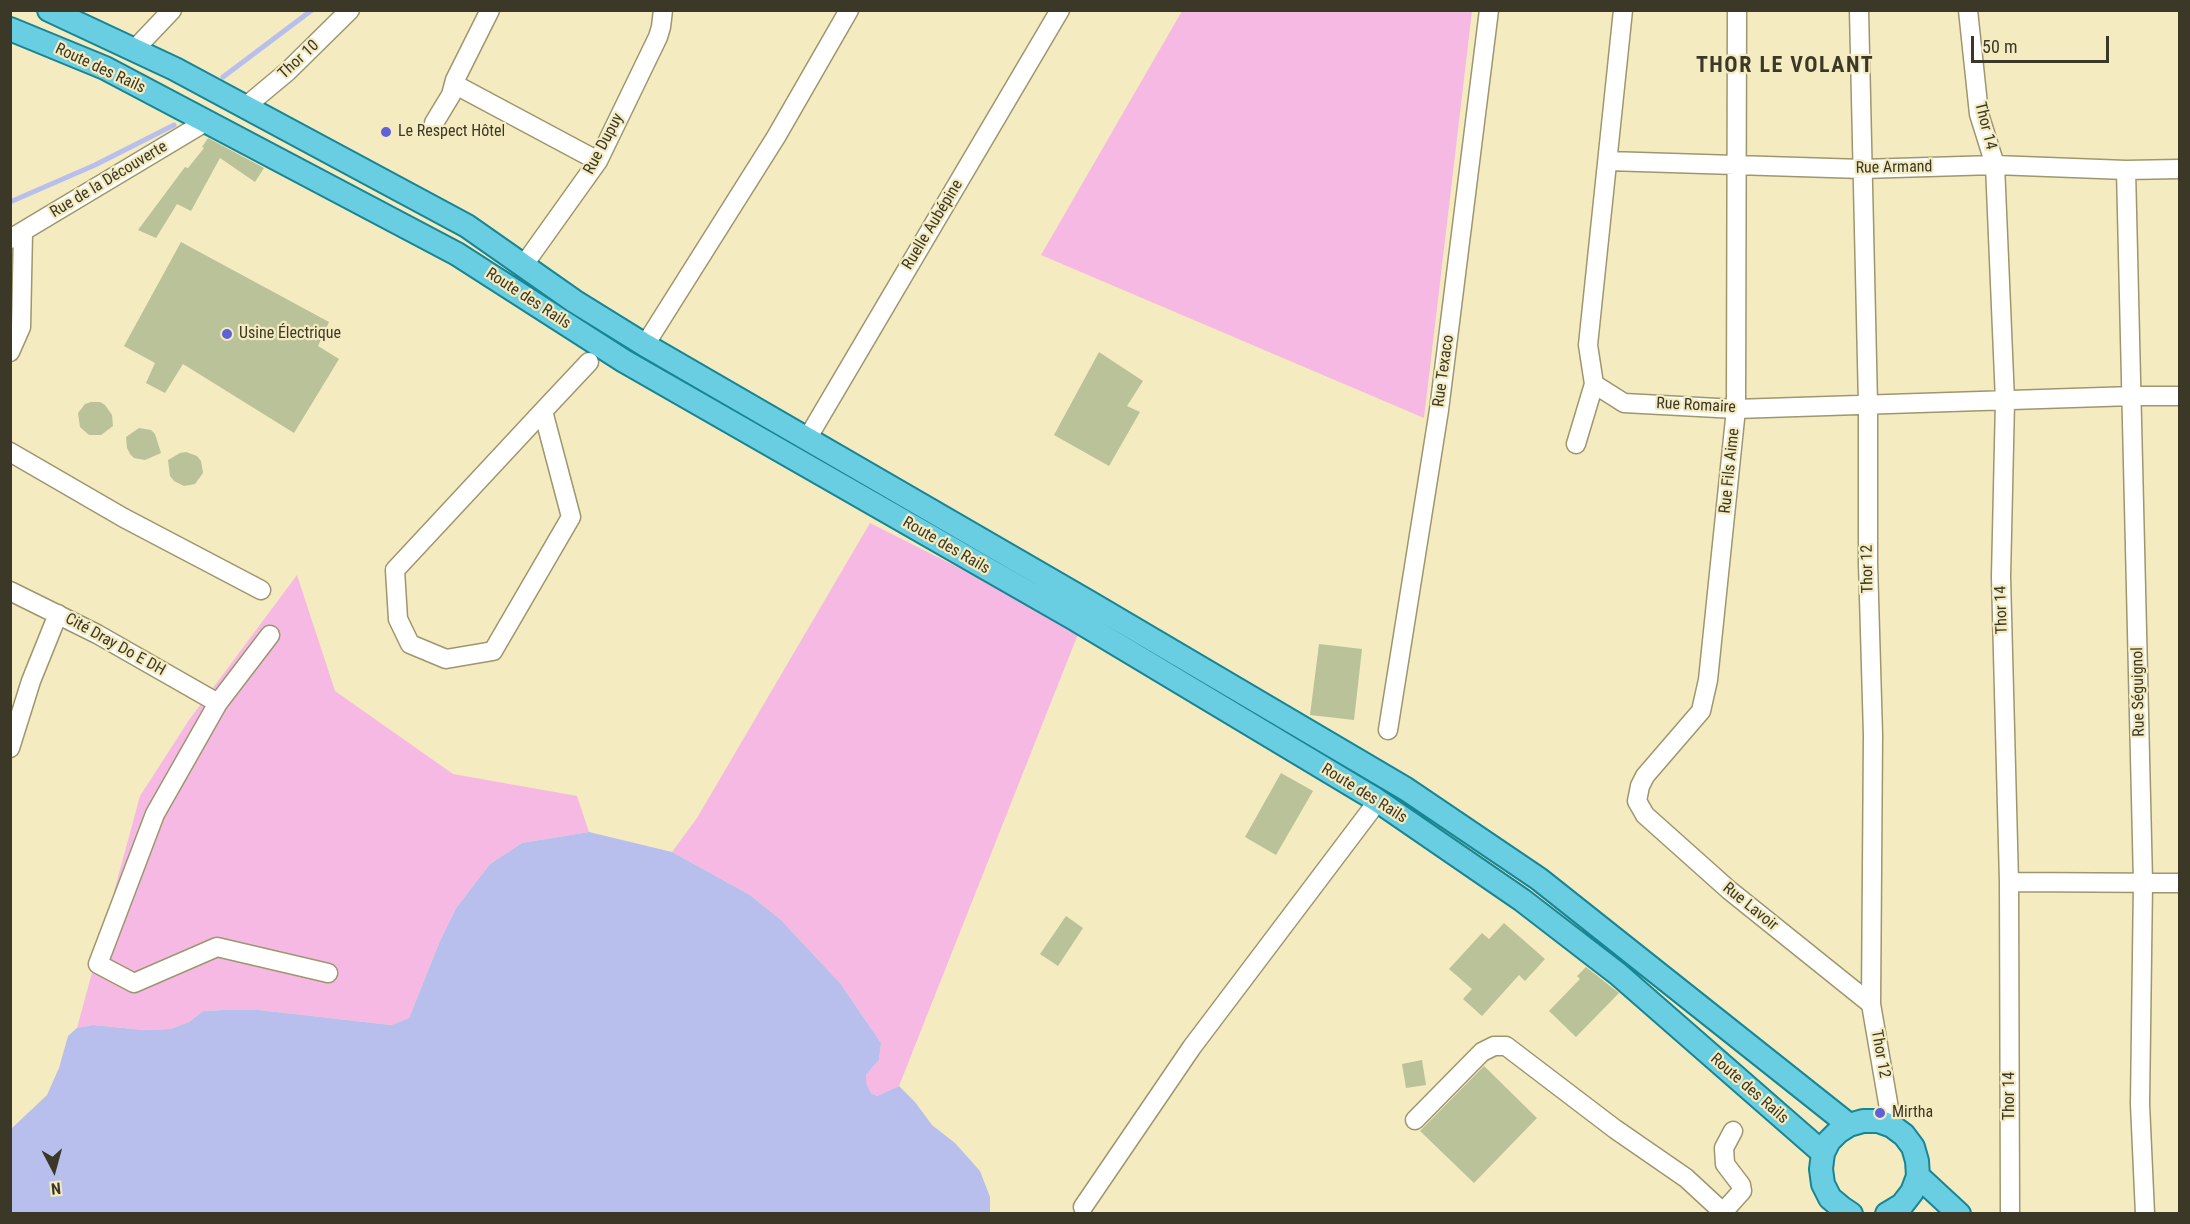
<!DOCTYPE html>
<html>
<head>
<meta charset="utf-8">
<style>
  body { margin:0 }
  #map { position:relative; width:2190px; height:1224px; overflow:hidden; background:#f4ebc0; font-family:"Roboto Condensed",sans-serif }
  canvas { display:block }
  .frame { position:absolute; inset:0; border:12px solid #3c3827; pointer-events:none }
  .north { position:absolute; left:24px; top:1140px; width:60px; height:60px; -webkit-text-stroke:4px #f4ebc0; paint-order:stroke; rotate:174deg; font-size:16px; font-weight:700; line-height:24px; text-align:center; color:#3c3827 }
  .north::after { content:''; display:block; margin:auto; width:21px; height:27px; background:#3c3827; clip-path:polygon(50% 0,100% 100%,50% 72%,0 100%) }
  .scale { position:absolute; left:1971px; top:36px; width:138px; height:27px; box-sizing:border-box; border:3px solid #3c3827; border-top:0; padding-left:8px; font-size:18px; line-height:21px; white-space:nowrap; color:#3c3827; -webkit-text-stroke:4px #f4ebc0; paint-order:stroke }
</style>
</head>
<body>
<div id="map">
<canvas width="2190" height="1224"></canvas>
<div class="frame"></div>
<div class="north">N</div>
<div class="scale">50 m</div>
</div>
<script>
const ctx = document.querySelector('canvas').getContext('2d');
ctx.lineJoin = 'round';
function paint(path, color) { ctx.fillStyle = color; ctx.fill(path, 'evenodd'); }
const poly = rows => new Path2D(rows.map(r => 'M' + r).join(''));
function stroke(path, color, width, dash) { ctx.strokeStyle = color; ctx.lineWidth = width; ctx.lineCap = dash ? 'butt' : 'round'; ctx.setLineDash(dash || []); ctx.stroke(path); }
function write(font, color, halo, rows, align = 'center') {
  ctx.font = font + ' "Roboto Condensed",sans-serif'; ctx.lineWidth = 4.5; ctx.setLineDash([]); ctx.textBaseline = 'middle'; ctx.strokeStyle = halo; ctx.fillStyle = color; for (const [text, x, y, turn = 0] of rows) {
    ctx.save(); ctx.translate(x, y); ctx.rotate((+turn || 0) * Math.PI / 180); ctx.textAlign = isNaN(turn) ? turn : align; if (halo) ctx.strokeText(text, 0, 0); ctx.fillText(text, 0, 0); ctx.restore();
  }
}
paint(poly([
  [1182,11,1472,11,1424,418,1041,255],
  [870,523,1080,629,899,1086,877,1096,871,1093,866,1082,866,1075,879,1060,881,1043,840,983,781,920,750,895,672,852,697,818],
  [297,575,335,691,453,774,577,796,589,832,522,843,490,864,456,908,440,941,409,1018,391,1025,259,1010,224,1010,203,1011,189,1022,170,1029,144,1030,93,1025,77,1028,140,796,189,720]
]), '#f6b9e3');
paint(poly([
  [589,832,672,852,750,895,781,920,840,983,881,1043,879,1060,866,1075,866,1082,871,1093,877,1096,899,1086,915,1102,932,1125,955,1143,980,1171,990,1197,990,1213,11,1213,11,1129,47,1095,59,1068,68,1036,77,1028,93,1025,144,1030,170,1029,189,1022,203,1011,224,1010,259,1010,391,1025,409,1018,440,941,456,908,490,864,522,843]
]), '#b8bfec');
stroke(poly([
  [223,77,312,10],
  [10,202,95,165,174,125]
]), '#b8bfec', 5);
paint(poly([
  [208,138,264,168,255,182,220,158,191,211,177,204,156,238,138,230,185,167,188,168,204,148,202,147],
  [181,242,329,322,318,346,339,359,294,433,183,364,165,393,146,383,155,363,124,346],
  [1099,352,1143,381,1127,406,1140,412,1109,466,1054,435],
  [91,402,100,402,105,405,112,415,113,426,101,435,89,435,80,427,78,413,85,404],
  [139,428,151,430,155,434,161,453,145,460,134,458,130,454,127,448,126,437],
  [186,452,197,456,201,461,203,473,195,484,184,486,174,481,170,476,168,460,180,453],
  [1319,644,1362,649,1354,720,1310,715],
  [1281,773,1313,791,1276,855,1245,837],
  [1066,916,1083,928,1058,966,1040,954],
  [1504,923,1545,959,1525,981,1519,975,1482,1016,1463,999,1472,989,1449,969,1482,933,1489,939],
  [1586,967,1619,993,1576,1037,1549,1011,1580,979,1577,976],
  [1422,1060,1426,1085,1406,1088,1402,1064],
  [1484,1066,1537,1118,1474,1183,1420,1131]
]), '#b9c299');
const minor = poly([
  [1623,10,1588,345,1594,384,1624,403,1736,409,2133,396,2180,396],
  [1737,10,1736,409,1708,680,1701,711,1645,776,1640,786,1637,801,1645,815,1729,890,1871,1004],
  [1859,10,1868,405,1868,563,1873,735,1871,1004,1892,1126],
  [1968,10,1979,114,1995,165,2005,401,2001,577,2009,882,2010,1214],
  [134,50,172,10],
  [454,84,598,161],
  [245,107,287,72,350,10],
  [434,123,451,95,455,80,490,10],
  [1608,161,1862,169,1995,165,2126,170,2180,169],
  [2126,170,2143,882,2140,1104,2145,1214],
  [10,239,207,121],
  [523,266,598,161,658,37,661,27,663,10],
  [645,345,776,137,849,10],
  [10,352,21,327,23,232],
  [543,411,571,517,493,651,446,659,410,644,398,619,395,570,543,411,589,362],
  [807,439,1060,10],
  [1576,444,1594,384],
  [10,452,124,518,261,590],
  [10,591,97,634,218,703],
  [270,635,218,703,155,814,98,964,134,983,217,947,328,973],
  [1388,730,1439,410,1489,10],
  [10,748,31,681,58,614],
  [2009,882,2180,883],
  [1415,1120,1482,1052,1494,1046,1506,1046,1615,1129,1686,1178,1725,1214],
  [1083,1207,1192,1047,1371,810],
  [1724,1211,1742,1191,1741,1185,1725,1164,1724,1148,1733,1131]
]);
const major = poly([
  [49,10,175,69,467,226,574,301,645,345,1087,601,1406,789,1539,879,1849,1125],
  [10,29,105,68,457,254,624,361,1073,618,1375,799,1522,900,1618,974,1823,1153],
  [1918,1176,1959,1214],
  [1851,1214,1842,1208,1830,1198,1823,1184,1821,1169,1823,1153,1829,1141,1838,1132,1849,1125,1863,1121,1878,1121,1892,1126,1904,1135,1913,1147,1917,1161,1918,1176,1912,1192,1902,1205,1887,1214]
]);
stroke(minor, '#9e966e', 21);
stroke(major, '#188594', 26);
stroke(minor, '#fff', 18);
stroke(major, '#69cee2', 22);
for (const [x, y, r, color] of [
  [386,132,6,"#5f61d9"],
  [227,334,6,"#5f61d9"],
  [1880,1113,6,"#5f61d9"]
]) { const dot = new Path2D(); dot.arc(x, y, r, 0, 2 * Math.PI); ctx.fillStyle = color; ctx.fill(dot); stroke(dot, '#f4ebc0', 2); }
write('16px', '#3c3827', '#f4ebc0', [
  ["Thor 10",299,60,-43],
  ["Route des Rails",100,69,25],
  ["Thor 14",1985,126,76],
  ["Rue Dupuy",604,144,-62],
  ["Rue Armand",1894,168,-1],
  ["Rue de la Découverte",109,180,-31],
  ["Ruelle Aubépine",933,225,-59],
  ["Route des Rails",528,299,33],
  ["Rue Texaco",1444,371,-82],
  ["Rue Romaire",1696,406,3],
  ["Rue Fils Aime",1730,471,-84],
  ["Route des Rails",946,546,30],
  ["Thor 12",1868,569,-91],
  ["Thor 14",2002,610,-92],
  ["Cité Dray Do E DH",115,645,29],
  ["Rue Séguignol",2139,692,-91],
  ["Route des Rails",1364,794,32],
  ["Rue Lavoir",1750,907,39],
  ["Thor 12",1880,1054,80],
  ["Route des Rails",1749,1089,41],
  ["Thor 14",2010,1096,-90]
]);
write('16px', '#3c3827', '#f4ebc0', [
  ["Le Respect Hôtel",398,132],
  ["Usine Électrique",239,334],
  ["Mirtha",1892,1113]
], 'left');
ctx.letterSpacing = '1.5px';
write('bold 22px', '#3c3827', '#f4ebc0', [
  ["THOR LE VOLANT",1785,66]
]);
ctx.letterSpacing = '0px';
</script>
</body>
</html>
